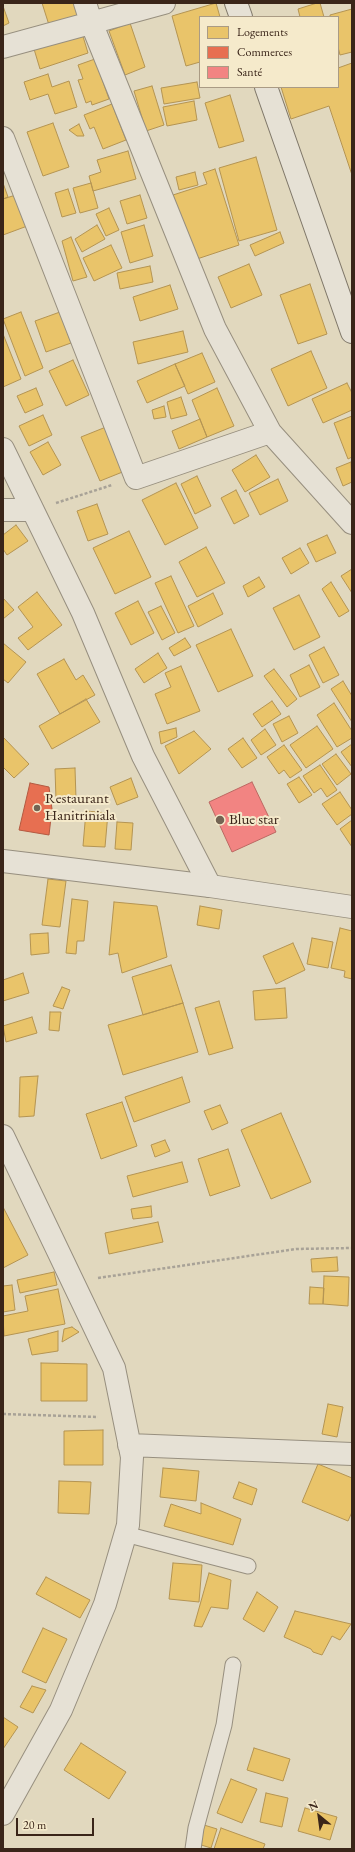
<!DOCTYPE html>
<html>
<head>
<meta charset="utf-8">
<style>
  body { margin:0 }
  #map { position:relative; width:355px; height:1852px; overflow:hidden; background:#e1d8be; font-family:"EB Garamond",serif }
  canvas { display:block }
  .frame { position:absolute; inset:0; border:4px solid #3a2519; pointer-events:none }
  .legend { position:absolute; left:199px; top:16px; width:140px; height:72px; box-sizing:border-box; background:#f5eacb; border:1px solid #aa9b84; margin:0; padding:5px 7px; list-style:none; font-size:12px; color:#3a2519 }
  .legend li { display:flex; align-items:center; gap:8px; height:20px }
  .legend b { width:20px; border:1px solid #aa9b84 }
  .north { position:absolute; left:299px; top:1796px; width:40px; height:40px; -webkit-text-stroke:3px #f5eacb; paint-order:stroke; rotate:331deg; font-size:11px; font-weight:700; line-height:16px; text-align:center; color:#3a2519 }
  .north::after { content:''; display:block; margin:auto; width:14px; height:18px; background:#3a2519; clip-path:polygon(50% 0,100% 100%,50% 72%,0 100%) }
  .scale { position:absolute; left:16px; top:1818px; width:78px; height:18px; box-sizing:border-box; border:2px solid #3a2519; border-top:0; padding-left:5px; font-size:12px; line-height:14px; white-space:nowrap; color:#3a2519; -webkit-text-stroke:3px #f5eacb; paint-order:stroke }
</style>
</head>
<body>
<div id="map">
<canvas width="355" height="1852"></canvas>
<div class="frame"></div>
<ul class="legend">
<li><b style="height:11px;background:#e9c46a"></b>Logements</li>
<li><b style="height:11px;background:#e76f51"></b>Commerces</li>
<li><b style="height:11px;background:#f28482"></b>Santé</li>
</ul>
<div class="north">N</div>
<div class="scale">20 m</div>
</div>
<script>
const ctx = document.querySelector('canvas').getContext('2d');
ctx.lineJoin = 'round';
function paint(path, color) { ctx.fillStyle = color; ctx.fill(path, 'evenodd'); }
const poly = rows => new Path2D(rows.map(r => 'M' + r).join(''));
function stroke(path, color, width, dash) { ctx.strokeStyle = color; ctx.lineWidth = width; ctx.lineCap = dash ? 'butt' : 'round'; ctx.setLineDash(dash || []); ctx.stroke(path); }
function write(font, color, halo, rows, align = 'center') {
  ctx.font = font + ' "EB Garamond",serif'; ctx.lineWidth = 4; ctx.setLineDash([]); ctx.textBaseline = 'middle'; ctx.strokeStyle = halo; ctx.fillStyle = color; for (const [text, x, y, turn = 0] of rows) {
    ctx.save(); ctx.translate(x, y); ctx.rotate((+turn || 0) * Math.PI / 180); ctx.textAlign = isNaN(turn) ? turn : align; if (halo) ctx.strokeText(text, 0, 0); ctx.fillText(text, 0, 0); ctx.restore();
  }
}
const homes = poly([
  [42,3,76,3,80,15,49,25,42,3],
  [216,3,220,17,200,17,200,62,186,66,172,16,216,3],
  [317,3,320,3,324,17,300,17,298,9,317,3],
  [3,6,9,23,3,26,3,6],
  [352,9,352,52,340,55,338,47,338,17,330,17,330,15,352,9],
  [130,23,145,67,125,75,109,31,130,23],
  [82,33,88,53,40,69,34,49,82,33],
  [95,59,109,99,92,105,91,101,86,103,78,80,83,79,78,65,95,59],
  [352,63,352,175,329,106,291,119,281,87,338,87,338,68,352,63],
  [48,74,52,87,69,81,77,107,55,114,48,94,30,100,24,82,48,74],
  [197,82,200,98,164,104,161,88,197,82],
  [152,86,164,125,146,131,134,91,152,86],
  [230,95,244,141,219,148,205,103,230,95],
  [194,101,197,120,167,126,163,107,194,101],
  [112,104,126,140,103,149,94,127,90,129,84,115,112,104],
  [53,123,69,167,43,176,27,132,53,123],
  [79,124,84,136,77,136,69,130,79,124],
  [128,151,136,179,93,191,89,176,101,172,97,160,128,151],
  [256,157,277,230,239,241,219,168,256,157],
  [215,169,239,245,194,260,173,195,207,184,203,173,215,169],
  [195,172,198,185,179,190,176,177,195,172],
  [3,183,8,197,3,199,3,183],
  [91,183,98,208,80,213,73,188,91,183],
  [68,189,76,213,62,217,55,193,68,189],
  [19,194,30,225,3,235,3,199,19,194],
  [140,195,147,218,127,224,120,201,140,195],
  [109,208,119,230,106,236,96,214,109,208],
  [97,225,105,239,82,252,75,239,97,225],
  [144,225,153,256,130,263,121,232,144,225],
  [280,232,284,243,255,256,250,245,280,232],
  [71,237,87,277,73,281,62,241,71,237],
  [111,245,122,268,94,281,83,258,111,245],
  [249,264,262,295,231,308,218,277,249,264],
  [150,266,153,282,120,289,117,273,150,266],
  [310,284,327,334,298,344,280,295,310,284],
  [170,285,178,309,140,321,133,297,170,285],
  [21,312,43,368,25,376,3,319,21,312],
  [60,312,71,343,46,352,35,321,60,312],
  [183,331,188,352,138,364,133,342,183,331],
  [3,334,21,379,3,387,3,334],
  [311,351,327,388,288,406,271,369,311,351],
  [202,353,215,382,188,394,175,364,202,353],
  [73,360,89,395,66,406,49,371,73,360],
  [175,364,185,386,147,403,137,381,175,364],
  [347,383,352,393,352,410,323,423,312,399,347,383],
  [36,388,43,405,25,413,17,396,36,388],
  [217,388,234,426,207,437,192,400,217,388],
  [181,397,187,415,171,419,167,402,181,397],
  [164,406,166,417,154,419,152,410,164,406],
  [43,415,52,435,29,446,19,426,43,415],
  [352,416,352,457,348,459,334,423,352,416],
  [200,419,207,437,179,449,172,431,200,419],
  [106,427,125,471,100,481,81,437,106,427],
  [48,442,61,465,43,475,30,452,48,442],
  [256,455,270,477,245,492,232,470,256,455],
  [351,462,352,482,343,486,336,468,351,462],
  [197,476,211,506,195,514,181,484,197,476],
  [278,479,288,501,260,515,249,493,278,479],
  [176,483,198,528,165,545,142,500,176,483],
  [236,490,249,516,234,524,221,498,236,490],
  [97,504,108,534,88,541,77,511,97,504],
  [16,525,28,541,7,555,3,549,3,535,16,525],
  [129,531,151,577,115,594,93,548,129,531],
  [327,535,336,553,316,562,307,544,327,535],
  [206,547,225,583,197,597,179,562,206,547],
  [300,548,309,563,291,574,282,558,300,548],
  [352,569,352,593,341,576,352,569],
  [171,576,194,626,178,633,155,583,171,576],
  [259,577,265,587,248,597,243,586,259,577],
  [331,582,349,611,339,617,322,589,331,582],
  [37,592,62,625,28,650,18,638,33,627,18,607,37,592],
  [213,593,223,614,198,627,188,606,213,593],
  [299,595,320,637,294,650,273,608,299,595],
  [3,598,14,610,3,619,3,598],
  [138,601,154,633,131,645,115,613,138,601],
  [161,606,175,633,162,640,148,612,161,606],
  [231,629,253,676,218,692,196,645,231,629],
  [185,638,191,647,174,656,169,648,185,638],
  [3,643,26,662,8,683,3,679,3,643],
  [324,647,339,675,323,683,309,655,324,647],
  [158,653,167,668,144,683,135,669,158,653],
  [64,659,76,680,83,675,95,695,60,714,37,674,64,659],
  [309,665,320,687,300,697,290,675,309,665],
  [181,666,200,711,167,724,155,694,171,687,165,673,181,666],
  [274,669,297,699,287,707,264,676,274,669],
  [343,681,352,696,352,722,331,689,343,681],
  [86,699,100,722,52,749,39,726,86,699],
  [272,701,281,714,262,727,253,714,272,701],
  [334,703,352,731,352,738,337,747,317,715,334,703],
  [289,716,298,733,282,742,273,724,289,716],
  [317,726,333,749,306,768,290,745,317,726],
  [176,728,177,737,161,744,159,732,176,728],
  [265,729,276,745,261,755,251,740,265,729],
  [194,731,211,749,179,774,165,746,194,731],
  [3,737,29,764,14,778,3,767,3,737],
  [243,738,257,758,242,768,228,749,243,738],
  [352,744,352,767,341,752,352,744],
  [284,745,302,770,290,778,284,770,279,774,267,757,284,745],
  [336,754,351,774,337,785,322,764,336,754],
  [320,765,337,790,327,797,321,788,314,793,303,776,320,765],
  [75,768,76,799,56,800,55,769,75,768],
  [299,777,312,795,299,803,287,784,299,777],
  [131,778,138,797,117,805,110,787,131,778],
  [340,792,352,810,352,814,337,825,322,804,340,792],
  [86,811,108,813,105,847,83,846,86,811],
  [352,820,352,847,340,829,352,820],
  [117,822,133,823,131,850,115,849,117,822],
  [48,879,66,881,60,927,42,925,48,879],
  [72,899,88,901,84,941,77,941,76,954,66,953,72,899],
  [114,902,157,906,167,957,122,973,118,953,109,955,114,902],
  [200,906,222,910,219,929,197,925,200,906],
  [340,928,352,931,352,979,344,977,345,971,331,968,340,928],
  [48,933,49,953,31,955,30,934,48,933],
  [312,938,333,942,328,968,307,964,312,938],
  [293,943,305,970,276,984,263,956,293,943],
  [171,965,183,1003,143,1015,132,977,171,965],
  [23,973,29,993,3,1001,3,980,23,973],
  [62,987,70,990,63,1009,53,1006,62,987],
  [285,988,287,1018,255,1020,253,991,285,988],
  [219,1001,233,1048,209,1055,195,1008,219,1001],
  [183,1003,198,1052,123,1075,108,1025,183,1003],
  [50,1012,61,1012,59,1031,49,1030,50,1012],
  [32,1017,37,1033,6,1042,3,1026,32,1017],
  [38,1076,34,1116,19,1117,20,1077,38,1076],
  [182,1077,190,1102,134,1122,125,1097,182,1077],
  [122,1102,137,1146,101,1159,86,1114,122,1102],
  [220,1105,228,1123,212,1130,204,1111,220,1105],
  [281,1113,311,1182,271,1199,241,1130,281,1113],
  [165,1140,170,1151,155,1157,151,1145,165,1140],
  [228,1149,240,1186,210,1196,198,1159,228,1149],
  [182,1162,188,1182,133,1197,127,1176,182,1162],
  [151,1206,152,1217,133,1219,131,1209,151,1206],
  [3,1207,28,1255,3,1268,3,1207],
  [158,1222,163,1242,109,1254,105,1233,158,1222],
  [337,1257,338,1271,312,1272,311,1259,337,1257],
  [54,1272,57,1285,20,1293,17,1280,54,1272],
  [324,1276,349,1277,348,1306,323,1304,324,1276],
  [12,1285,15,1310,3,1312,3,1286,12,1285],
  [310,1287,324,1288,323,1304,309,1304,310,1287],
  [58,1289,65,1324,4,1336,3,1316,28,1311,25,1296,58,1289],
  [72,1327,79,1332,62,1342,64,1329,72,1327],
  [58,1331,58,1351,32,1355,28,1339,58,1331],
  [41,1363,87,1364,87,1401,41,1401,41,1363],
  [328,1404,343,1407,337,1437,322,1434,328,1404],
  [103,1430,103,1465,64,1465,64,1431,103,1430],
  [318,1464,352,1478,352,1512,348,1521,302,1502,318,1464],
  [163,1468,199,1471,196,1501,160,1497,163,1468],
  [59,1481,91,1482,89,1514,58,1513,59,1481],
  [239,1482,257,1489,252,1505,233,1498,239,1482],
  [201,1503,241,1519,233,1545,164,1526,171,1504,201,1514,201,1503],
  [173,1563,202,1565,199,1602,169,1599,173,1563],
  [209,1573,231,1580,228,1609,211,1607,202,1627,194,1626,209,1573],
  [46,1577,90,1600,80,1618,36,1594,46,1577],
  [257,1592,278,1607,264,1632,243,1619,257,1592],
  [295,1611,351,1624,340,1640,332,1636,322,1655,313,1652,311,1649,284,1637,295,1611],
  [43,1628,67,1639,46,1683,22,1672,43,1628],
  [32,1686,46,1690,33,1713,20,1707,32,1686],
  [3,1717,18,1727,3,1749,3,1717],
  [81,1743,126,1772,109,1799,64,1770,81,1743],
  [254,1748,290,1759,283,1781,247,1770,254,1748],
  [231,1779,257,1789,242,1823,217,1813,231,1779],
  [266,1793,288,1798,282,1827,260,1822,266,1793],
  [305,1808,337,1817,330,1840,298,1831,305,1808],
  [204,1825,217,1829,211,1848,198,1844,204,1825],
  [221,1828,265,1844,263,1849,214,1849,221,1828]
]);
paint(homes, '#e9c46a');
stroke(homes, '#b49452', 1);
const shops = poly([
  [30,783,49,787,52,809,49,835,19,830,30,783]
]);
paint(shops, '#e76f51');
stroke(shops, '#b35940', 1);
const health = poly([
  [252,782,276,832,232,852,209,802,252,782]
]);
paint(health, '#f28482');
stroke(health, '#bb6862', 1);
const service = poly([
  [125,1534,248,1566],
  [193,1849,196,1828,224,1725,233,1665]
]);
const minor = poly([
  [85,3,91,22,215,329,270,432,352,523],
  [3,47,164,3],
  [3,138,136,478,270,432],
  [3,449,83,613,143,756,210,886],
  [3,510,32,510],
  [3,1136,114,1368,132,1457,128,1525,105,1604,61,1710,3,1814],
  [129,1445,352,1454]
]);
const tertiary = poly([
  [3,861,210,886,352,907]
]);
const secondary = poly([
  [236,3,241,17],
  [266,87,352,332]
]);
stroke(service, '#978f7f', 17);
stroke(minor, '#978f7f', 24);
stroke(tertiary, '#978f7f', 24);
stroke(secondary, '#7f7769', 24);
stroke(poly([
  [56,503,112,485],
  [98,1278,296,1249,352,1248],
  [3,1414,98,1417]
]), '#a8a297', 2.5, [3, 2]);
stroke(service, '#e6e1d5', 15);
stroke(minor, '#e6e1d5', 22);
stroke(tertiary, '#e6e1d5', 22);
stroke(secondary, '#e6e1d5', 22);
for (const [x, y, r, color] of [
  [37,808,4,"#746453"],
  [220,820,5,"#746453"]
]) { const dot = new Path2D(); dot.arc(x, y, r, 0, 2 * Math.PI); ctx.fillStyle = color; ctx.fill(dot); stroke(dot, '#f5eacb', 1.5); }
write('15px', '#3a2519', '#f5eacb', [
  ["Restaurant",45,799],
  ["Hanitriniala",45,816],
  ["Blue star",229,820]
], 'left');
</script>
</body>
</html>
